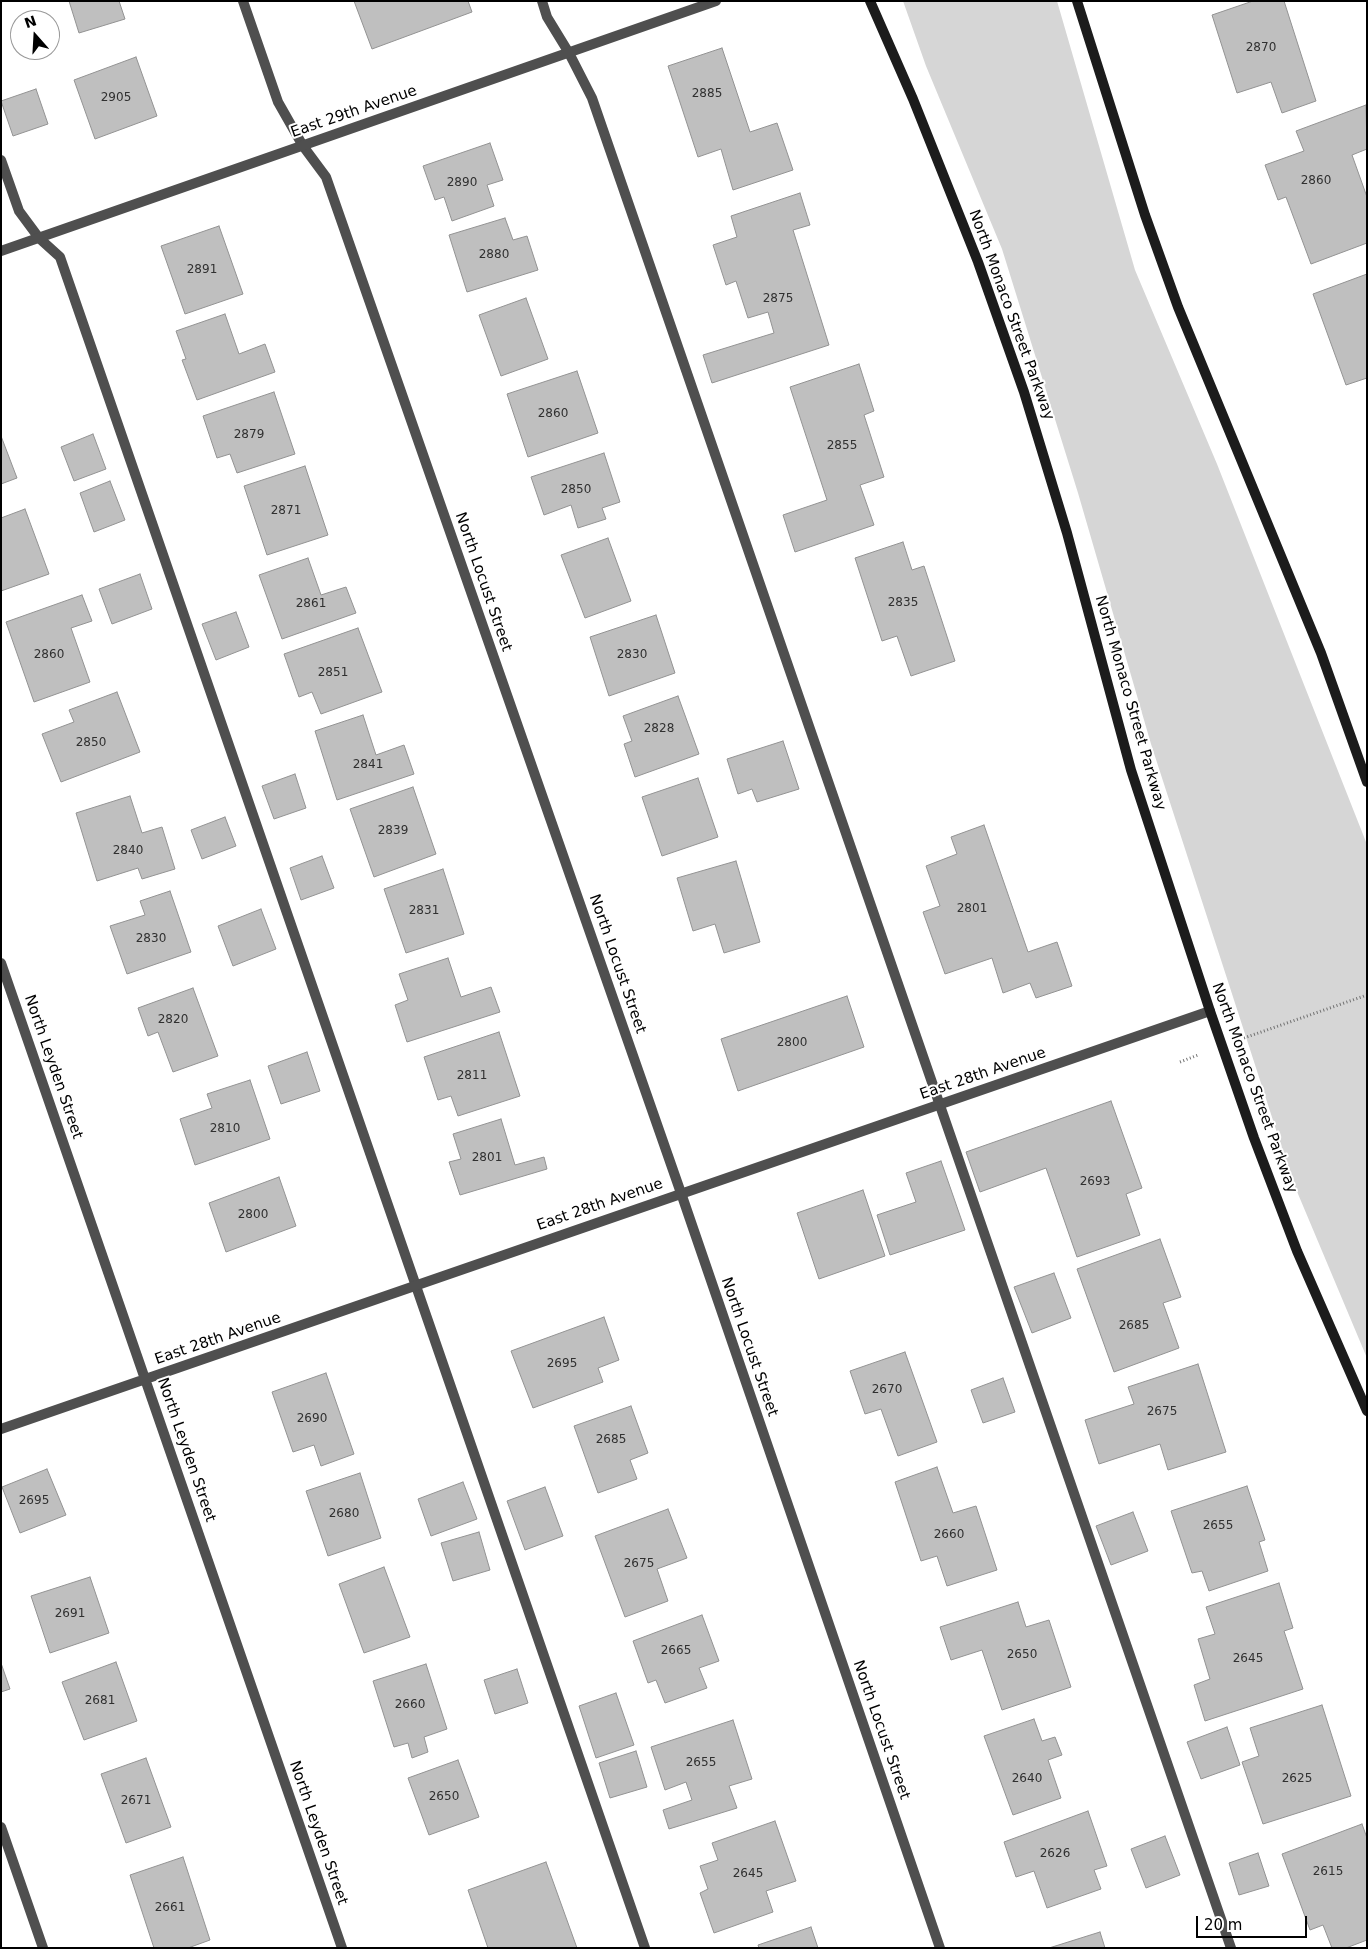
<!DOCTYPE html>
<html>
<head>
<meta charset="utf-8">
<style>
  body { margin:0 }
  #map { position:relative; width:1368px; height:1949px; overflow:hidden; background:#fff; font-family:"DejaVu Sans",sans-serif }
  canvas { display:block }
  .frame { position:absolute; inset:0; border:2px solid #000; pointer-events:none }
  .north { position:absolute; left:10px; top:10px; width:50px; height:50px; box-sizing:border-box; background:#fff; border:1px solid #999; border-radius:50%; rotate:341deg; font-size:14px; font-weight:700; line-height:20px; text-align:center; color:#000 }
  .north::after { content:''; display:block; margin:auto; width:18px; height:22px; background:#000; clip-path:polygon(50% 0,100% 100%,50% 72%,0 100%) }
  .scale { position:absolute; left:1196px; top:1916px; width:111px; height:22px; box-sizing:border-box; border:2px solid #000; border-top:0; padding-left:6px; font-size:15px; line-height:18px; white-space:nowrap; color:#000; -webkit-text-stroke:4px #fff; paint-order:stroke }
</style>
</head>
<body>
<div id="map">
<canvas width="1368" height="1949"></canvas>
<div class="frame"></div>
<div class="north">N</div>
<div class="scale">20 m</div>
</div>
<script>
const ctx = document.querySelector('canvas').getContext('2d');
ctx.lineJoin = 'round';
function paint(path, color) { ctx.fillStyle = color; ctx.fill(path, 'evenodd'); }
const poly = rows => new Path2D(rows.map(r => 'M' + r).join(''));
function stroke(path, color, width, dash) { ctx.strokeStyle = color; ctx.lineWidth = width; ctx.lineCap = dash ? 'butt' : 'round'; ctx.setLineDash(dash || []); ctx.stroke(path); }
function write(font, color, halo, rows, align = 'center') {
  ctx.font = font + ' "DejaVu Sans",sans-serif'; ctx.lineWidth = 4; ctx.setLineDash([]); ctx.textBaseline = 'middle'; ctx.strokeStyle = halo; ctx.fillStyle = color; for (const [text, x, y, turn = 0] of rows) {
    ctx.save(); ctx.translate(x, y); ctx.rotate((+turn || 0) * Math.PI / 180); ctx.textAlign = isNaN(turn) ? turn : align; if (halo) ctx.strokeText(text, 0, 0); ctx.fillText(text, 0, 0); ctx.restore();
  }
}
paint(poly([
  [903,1,1057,1,1135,270,1217,464,1366,842,1367,1358,1293,1182,1151,744,1078,493,1002,249,926,66]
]), '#d6d6d6');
const building = poly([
  [69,1,119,1,125,19,79,33,69,1],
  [354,1,468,1,472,12,372,49,354,1],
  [1253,1,1284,1,1316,101,1282,113,1271,82,1237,93,1212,15,1253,1],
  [722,48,750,132,777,123,793,170,733,190,721,149,698,157,668,66,722,48],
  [136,57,157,116,95,139,74,80,136,57],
  [36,89,48,124,13,136,1,101,36,89],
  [1366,105,1367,149,1352,155,1367,197,1367,243,1311,264,1286,197,1278,200,1265,165,1304,151,1296,131,1366,105],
  [490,143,503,180,487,185,494,206,452,221,444,197,435,200,423,166,490,143],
  [800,193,810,225,793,230,829,345,712,383,703,355,774,333,768,312,748,318,736,281,726,285,713,245,737,237,731,216,800,193],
  [505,218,513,240,527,236,538,270,467,292,449,235,505,218],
  [219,226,243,294,185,314,161,246,219,226],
  [1367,274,1367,378,1346,385,1313,294,1367,274],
  [526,298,548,359,501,376,479,315,526,298],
  [225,314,239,354,265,344,275,372,197,400,182,360,186,359,176,331,225,314],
  [859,364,874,411,864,415,884,477,860,485,874,525,795,552,783,515,827,500,790,387,859,364],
  [577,371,598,433,528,457,507,394,577,371],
  [274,392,295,454,237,473,230,454,217,458,203,416,274,392],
  [93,434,106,469,74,481,61,447,93,434],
  [1,436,17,478,1,484,1,436],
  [604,453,620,502,602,508,606,519,578,528,571,505,544,515,531,477,604,453],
  [305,466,328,535,267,555,244,486,305,466],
  [110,481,125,520,94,532,80,493,110,481],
  [25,509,49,574,1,591,1,518,25,509],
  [608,538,631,601,585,618,561,555,608,538],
  [903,542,912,570,924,566,955,661,911,676,897,636,882,641,855,558,903,542],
  [308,558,321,595,346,587,356,613,282,639,259,575,308,558],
  [140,574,152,609,112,624,99,589,140,574],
  [82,595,92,621,71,628,90,682,34,702,6,622,82,595],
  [236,612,249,647,216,660,202,624,236,612],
  [656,615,675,673,609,696,590,637,656,615],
  [358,628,382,692,321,714,312,692,299,697,284,654,358,628],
  [117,692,140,752,61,782,42,734,74,722,69,710,117,692],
  [678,696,699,754,635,777,624,744,632,741,623,716,678,696],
  [363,715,376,755,404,745,414,774,337,800,315,731,363,715],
  [783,741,799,789,757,802,752,789,738,794,727,759,783,741],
  [295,774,306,808,274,819,262,786,295,774],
  [698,778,718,837,662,856,642,797,698,778],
  [413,787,436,854,374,877,350,809,413,787],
  [130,796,142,833,162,827,175,869,142,879,138,868,97,881,76,813,130,796],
  [225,817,236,846,202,859,191,830,225,817],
  [984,825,1028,952,1057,942,1072,986,1036,998,1030,983,1003,993,992,958,945,974,923,912,940,906,926,866,957,854,951,837,984,825],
  [322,856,334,888,301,900,290,868,322,856],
  [736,861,760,942,724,953,715,924,693,931,677,878,736,861],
  [443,869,464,934,406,953,384,889,443,869],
  [170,891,191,952,127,974,110,926,145,915,140,901,170,891],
  [261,909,276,949,233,966,218,926,261,909],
  [448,958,461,997,491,987,500,1012,407,1042,395,1005,408,1000,399,974,448,958],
  [193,988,218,1056,173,1072,158,1032,148,1036,138,1008,193,988],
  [847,996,864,1047,738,1091,721,1039,847,996],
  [499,1032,520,1096,458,1116,451,1096,438,1100,424,1057,499,1032],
  [307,1052,320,1091,281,1104,268,1066,307,1052],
  [250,1080,270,1139,195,1165,180,1119,212,1108,207,1094,250,1080],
  [1111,1101,1142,1188,1126,1194,1140,1235,1077,1257,1046,1168,980,1192,966,1152,1111,1101],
  [501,1119,515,1165,544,1157,547,1169,460,1195,449,1162,461,1159,453,1134,501,1119],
  [941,1161,965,1230,890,1255,877,1215,916,1202,906,1173,941,1161],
  [279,1177,296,1226,226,1252,209,1203,279,1177],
  [863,1190,885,1256,819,1279,797,1213,863,1190],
  [1160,1239,1181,1297,1163,1303,1179,1348,1114,1372,1077,1269,1160,1239],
  [1054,1273,1071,1318,1032,1333,1014,1287,1054,1273],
  [604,1317,619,1360,598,1368,603,1382,533,1408,511,1351,604,1317],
  [905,1352,937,1442,898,1456,881,1409,865,1414,850,1371,905,1352],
  [1198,1364,1226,1452,1168,1470,1160,1444,1099,1464,1085,1420,1134,1404,1128,1387,1198,1364],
  [326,1373,354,1454,321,1466,314,1445,293,1452,272,1392,326,1373],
  [1003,1378,1015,1412,983,1423,971,1390,1003,1378],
  [631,1406,648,1453,630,1460,637,1479,598,1493,574,1426,631,1406],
  [937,1467,953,1513,976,1506,997,1570,947,1586,937,1556,921,1561,895,1482,937,1467],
  [47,1469,66,1515,20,1533,2,1487,47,1469],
  [360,1473,381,1538,328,1556,306,1491,360,1473],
  [463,1482,477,1519,431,1536,418,1499,463,1482],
  [1247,1486,1265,1540,1259,1542,1268,1571,1209,1591,1202,1571,1192,1573,1171,1511,1247,1486],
  [545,1487,563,1536,525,1550,507,1501,545,1487],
  [668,1509,687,1558,657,1569,668,1601,625,1617,595,1536,668,1509],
  [1133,1512,1148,1551,1111,1565,1096,1526,1133,1512],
  [479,1532,490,1570,453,1581,441,1543,479,1532],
  [384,1567,410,1637,364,1653,339,1584,384,1567],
  [90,1577,109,1633,50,1653,31,1596,90,1577],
  [1279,1583,1293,1628,1284,1631,1303,1689,1205,1721,1194,1685,1210,1679,1198,1639,1215,1634,1206,1607,1279,1583],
  [1018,1602,1026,1627,1049,1620,1071,1687,1002,1710,982,1650,951,1660,940,1627,1018,1602],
  [702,1615,719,1661,699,1668,707,1688,665,1703,656,1680,648,1683,633,1641,702,1615],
  [116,1662,137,1721,84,1740,62,1682,116,1662],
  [1,1663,10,1689,1,1692,1,1663],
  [426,1664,447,1729,424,1737,428,1752,412,1758,408,1743,394,1747,373,1681,426,1664],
  [517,1669,528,1703,495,1714,484,1680,517,1669],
  [616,1693,634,1745,596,1758,579,1706,616,1693],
  [1322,1705,1351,1796,1263,1824,1242,1762,1259,1756,1250,1728,1322,1705],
  [1034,1719,1042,1741,1055,1737,1062,1755,1048,1760,1061,1798,1013,1815,984,1736,1034,1719],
  [733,1720,752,1779,729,1786,737,1808,669,1829,663,1810,692,1800,686,1782,665,1790,651,1747,733,1720],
  [1227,1727,1240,1765,1201,1779,1187,1742,1227,1727],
  [636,1751,647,1787,610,1798,599,1763,636,1751],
  [146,1758,171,1827,126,1843,101,1774,146,1758],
  [458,1760,479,1817,429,1835,408,1778,458,1760],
  [1088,1811,1107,1866,1094,1870,1101,1889,1047,1908,1034,1871,1016,1877,1004,1842,1088,1811],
  [775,1821,796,1881,766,1891,773,1912,714,1933,700,1893,708,1889,700,1866,718,1860,712,1843,775,1821],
  [1362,1824,1367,1838,1367,1940,1346,1948,1332,1948,1323,1925,1310,1930,1282,1854,1362,1824],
  [1165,1836,1180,1875,1146,1888,1131,1849,1165,1836],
  [1258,1853,1269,1886,1239,1895,1229,1863,1258,1853],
  [183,1857,210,1940,188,1948,154,1948,130,1875,183,1857],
  [546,1862,577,1948,488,1948,468,1890,546,1862],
  [811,1927,818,1948,759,1948,758,1945,811,1927],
  [1100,1932,1105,1948,1049,1948,1100,1932]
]);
paint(building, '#bfbfbf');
stroke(building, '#939393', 1);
stroke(poly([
  [1244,1038,1367,995],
  [1180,1062,1198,1055]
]), '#717171', 3, [1, 2.5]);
stroke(poly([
  [542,1,547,17,569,53,592,98,1231,1948],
  [1,160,19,211,39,238,60,257,645,1948],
  [1,1827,43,1948]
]), '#4f4f4f', 10);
stroke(poly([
  [243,1,278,102,303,146,326,177,681,1193,940,1948],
  [1,963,342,1948],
  [1,1429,1210,1011]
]), '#4f4f4f', 10);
stroke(poly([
  [1,251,716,1]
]), '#4f4f4f', 10);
stroke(poly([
  [870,1,913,99,978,262,1024,392,1067,533,1131,770,1210,1011,1254,1138,1297,1251,1367,1411],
  [1077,1,1145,215,1178,307,1321,653,1367,782]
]), '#1c1c1c', 10);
write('12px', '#303030', null, [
  ["2870",1261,48],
  ["2885",707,94],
  ["2905",116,98],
  ["2860",1316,181],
  ["2890",462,183],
  ["2880",494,255],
  ["2891",202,270],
  ["2875",778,299],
  ["2860",553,414],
  ["2879",249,435],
  ["2855",842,446],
  ["2850",576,490],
  ["2871",286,511],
  ["2835",903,603],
  ["2861",311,604],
  ["2860",49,655],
  ["2830",632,655],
  ["2851",333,673],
  ["2828",659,729],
  ["2850",91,743],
  ["2841",368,765],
  ["2839",393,831],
  ["2840",128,851],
  ["2801",972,909],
  ["2831",424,911],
  ["2830",151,939],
  ["2820",173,1020],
  ["2800",792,1043],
  ["2811",472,1076],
  ["2810",225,1129],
  ["2801",487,1158],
  ["2693",1095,1182],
  ["2800",253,1215],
  ["2685",1134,1326],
  ["2695",562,1364],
  ["2670",887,1390],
  ["2675",1162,1412],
  ["2690",312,1419],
  ["2685",611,1440],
  ["2695",34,1501],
  ["2680",344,1514],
  ["2655",1218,1526],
  ["2660",949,1535],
  ["2675",639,1564],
  ["2691",70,1614],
  ["2665",676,1651],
  ["2650",1022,1655],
  ["2645",1248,1659],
  ["2681",100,1701],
  ["2660",410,1705],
  ["2655",701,1763],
  ["2640",1027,1779],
  ["2625",1297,1779],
  ["2650",444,1797],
  ["2671",136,1801],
  ["2626",1055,1854],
  ["2615",1328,1872],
  ["2645",748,1874],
  ["2661",170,1908]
]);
write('15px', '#000', '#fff', [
  ["East 29th Avenue",354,112,-19],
  ["North Monaco Street Parkway",1011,315,70],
  ["North Locust Street",483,582,71],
  ["North Monaco Street Parkway",1130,703,74],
  ["North Locust Street",617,964,71],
  ["North Leyden Street",53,1067,71],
  ["East 28th Avenue",983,1074,-19],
  ["North Monaco Street Parkway",1254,1088,70],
  ["East 28th Avenue",600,1205,-19],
  ["East 28th Avenue",218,1339,-19],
  ["North Locust Street",749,1347,71],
  ["North Leyden Street",186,1450,71],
  ["North Locust Street",881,1730,71],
  ["North Leyden Street",318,1833,71]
]);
</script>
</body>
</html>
